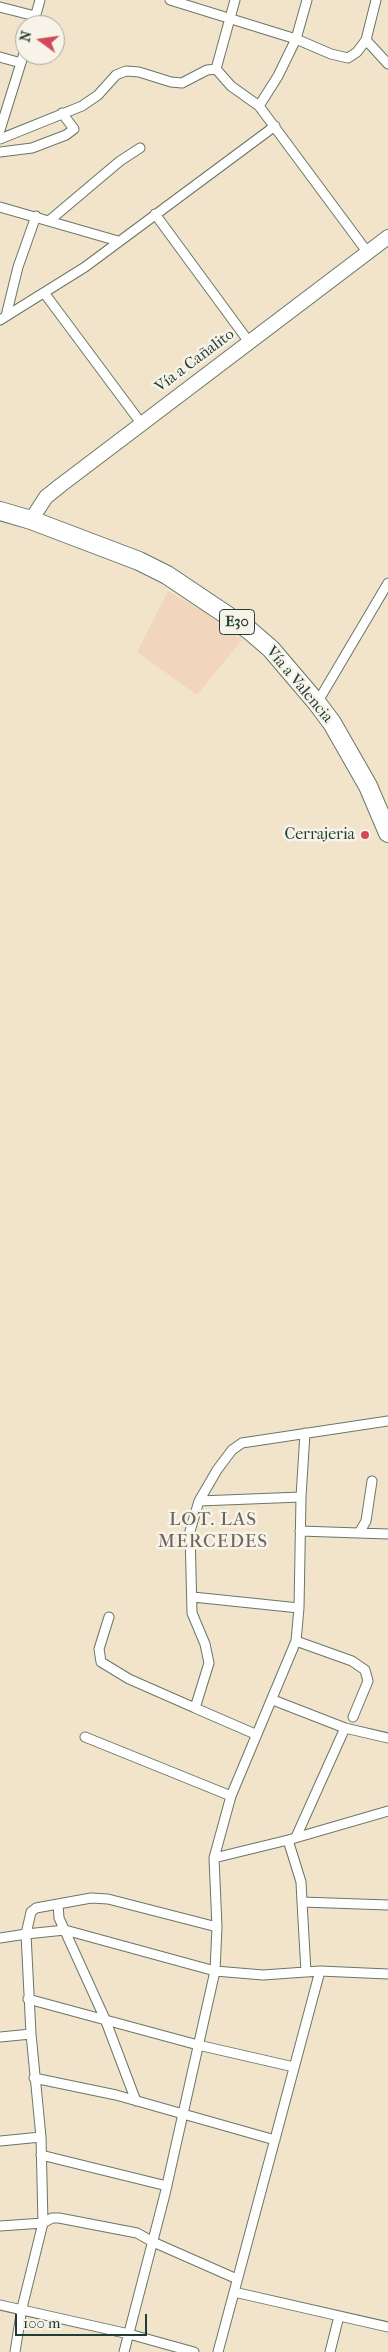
<!DOCTYPE html>
<html>
<head>
<meta charset="utf-8">
<style>
  body { margin:0 }
  #map { position:relative; width:388px; height:2352px; overflow:hidden; background:#f1e4ca; font-family:"IM FELL French Canon",serif }
  canvas { display:block }
  .north { position:absolute; left:15px; top:15px; width:50px; height:50px; box-sizing:border-box; background:#f7f3e8; border:1px solid #a1aaa0; border-radius:50%; rotate:284deg; font-size:14px; font-weight:700; line-height:20px; text-align:center; color:#1f3d34 }
  .north::after { content:''; display:block; margin:auto; width:18px; height:22px; background:#d1495b; clip-path:polygon(50% 0,100% 100%,50% 72%,0 100%) }
  .scale { position:absolute; left:15px; top:2314px; width:132px; height:22px; box-sizing:border-box; border:2px solid #1f3d34; border-top:0; padding-left:6px; font-size:15px; line-height:18px; white-space:nowrap; color:#1f3d34; -webkit-text-stroke:4px #f7f3e8; paint-order:stroke }
</style>
</head>
<body>
<div id="map">
<canvas width="388" height="2352"></canvas>
<div class="north">N</div>
<div class="scale">100 m</div>
</div>
<script>
const ctx = document.querySelector('canvas').getContext('2d');
ctx.lineJoin = 'round';
function paint(path, color) { ctx.fillStyle = color; ctx.fill(path, 'evenodd'); }
const poly = rows => new Path2D(rows.map(r => 'M' + r).join(''));
function stroke(path, color, width, dash) { ctx.strokeStyle = color; ctx.lineWidth = width; ctx.lineCap = dash ? 'butt' : 'round'; ctx.setLineDash(dash || []); ctx.stroke(path); }
function write(font, color, halo, rows, align = 'center') {
  ctx.font = font + ' "IM FELL French Canon",serif'; ctx.lineWidth = 5; ctx.setLineDash([]); ctx.textBaseline = 'middle'; ctx.strokeStyle = halo; ctx.fillStyle = color; for (const [text, x, y, turn = 0] of rows) {
    ctx.save(); ctx.translate(x, y); ctx.rotate((+turn || 0) * Math.PI / 180); ctx.textAlign = isNaN(turn) ? turn : align; if (halo) ctx.strokeText(text, 0, 0); ctx.fillText(text, 0, 0); ctx.restore();
  }
}
paint(poly([
  [168,591,203,611,242,640,197,695,137,652]
]), '#f2d5bd');
const street = poly([
  [170,0,296,39,331,54,348,58,357,52,366,40,376,0],
  [0,7,35,16],
  [33,25,40,0],
  [366,40,388,64],
  [0,57,21,63],
  [216,69,231,86,259,106,368,253],
  [216,69,235,0],
  [259,106,278,76,296,39,307,0],
  [0,130,25,50],
  [0,139,82,106,98,95,116,75,126,71,139,72,171,82,182,83,207,70,216,69],
  [0,152,32,148,66,135,74,129,62,113],
  [0,207,118,241],
  [155,214,249,342],
  [50,220,120,161,140,148],
  [45,294,141,423],
  [6,316,18,267,36,216],
  [0,320,85,267,275,126],
  [317,703,388,583],
  [199,1501,301,1497,305,1433],
  [300,1531,388,1534],
  [359,1533,366,1521,372,1481],
  [193,1597,299,1608,301,1497],
  [299,1608,296,1641,231,1796,214,1858,288,1840,388,1811],
  [109,1617,99,1649,101,1662,129,1679,195,1708,209,1663,205,1644,192,1613,190,1531,199,1501,217,1470,232,1450,242,1443,388,1421],
  [296,1641,352,1661,365,1670,368,1681,353,1717],
  [273,1700,345,1728,388,1738],
  [195,1708,255,1734],
  [85,1737,231,1796],
  [296,1837,345,1728],
  [288,1840,301,1882,302,1902],
  [58,1904,59,1918,105,2019,136,2101],
  [0,1938,26,1934,31,1912,36,1908,91,1898,108,1899,217,1927],
  [306,1972,302,1902,388,1905],
  [28,1999,198,2045,294,2067],
  [0,2037,31,2034],
  [34,2078,116,2095,275,2140],
  [0,2141,41,2137],
  [41,2155,167,2186],
  [0,2226,43,2223,52,2218,59,2218,137,2233,153,2242,237,2279],
  [234,2292,388,2327],
  [0,2305,129,2334,194,2352],
  [15,2352,22,2308,43,2223,41,2137,31,2034,26,1934,65,1930,215,1971,263,1975,320,1971,388,1974],
  [124,2352,165,2194,215,1971,217,1927,214,1858],
  [218,2352,320,1971],
  [330,2352,339,2316]
]);
const secondary = poly([
  [31,520,46,497,61,485,388,237]
]);
const highway = poly([
  [0,511,31,520,139,561,167,575,249,630,271,649,317,703,332,723,368,786,388,833]
]);
stroke(street, '#687768', 11);
stroke(secondary, '#687768', 16);
stroke(highway, '#687768', 20);
stroke(street, '#fff', 9);
stroke(secondary, '#fff', 14);
stroke(highway, '#fff', 18);
for (const [x, y, r, color] of [
  [365,835,5,"#d1495b"]
]) { const dot = new Path2D(); dot.arc(x, y, r, 0, 2 * Math.PI); ctx.fillStyle = color; ctx.fill(dot); stroke(dot, '#f7f3e8', 2); }
for (const [x, y, w] of [
  [237,622,35]
]) { const box = new Path2D(); box.roundRect(x - w / 2, y - 12.5, w, 25, 4); ctx.fillStyle = '#f7f3e8'; ctx.fill(box); stroke(box, '#1f3d34', 1); }
write('bold 15px', '#1f3d34', null, [
  ["E30",237,622]
]);
write('16px', '#1f3d34', '#f7f3e8', [
  ["Vía a Cañalito",195,361,-37],
  ["Vía a Valencia",299,685,50]
]);
write('16px', '#1f3d34', '#f7f3e8', [
  ["Cerrajeria",355,835]
], 'right');
ctx.letterSpacing = '1px';
write('19px', '#6c645a', '#f7f3e8', [
  ["LOT. LAS",213,1520],
  ["MERCEDES",213,1542]
]);
ctx.letterSpacing = '0px';
</script>
</body>
</html>
